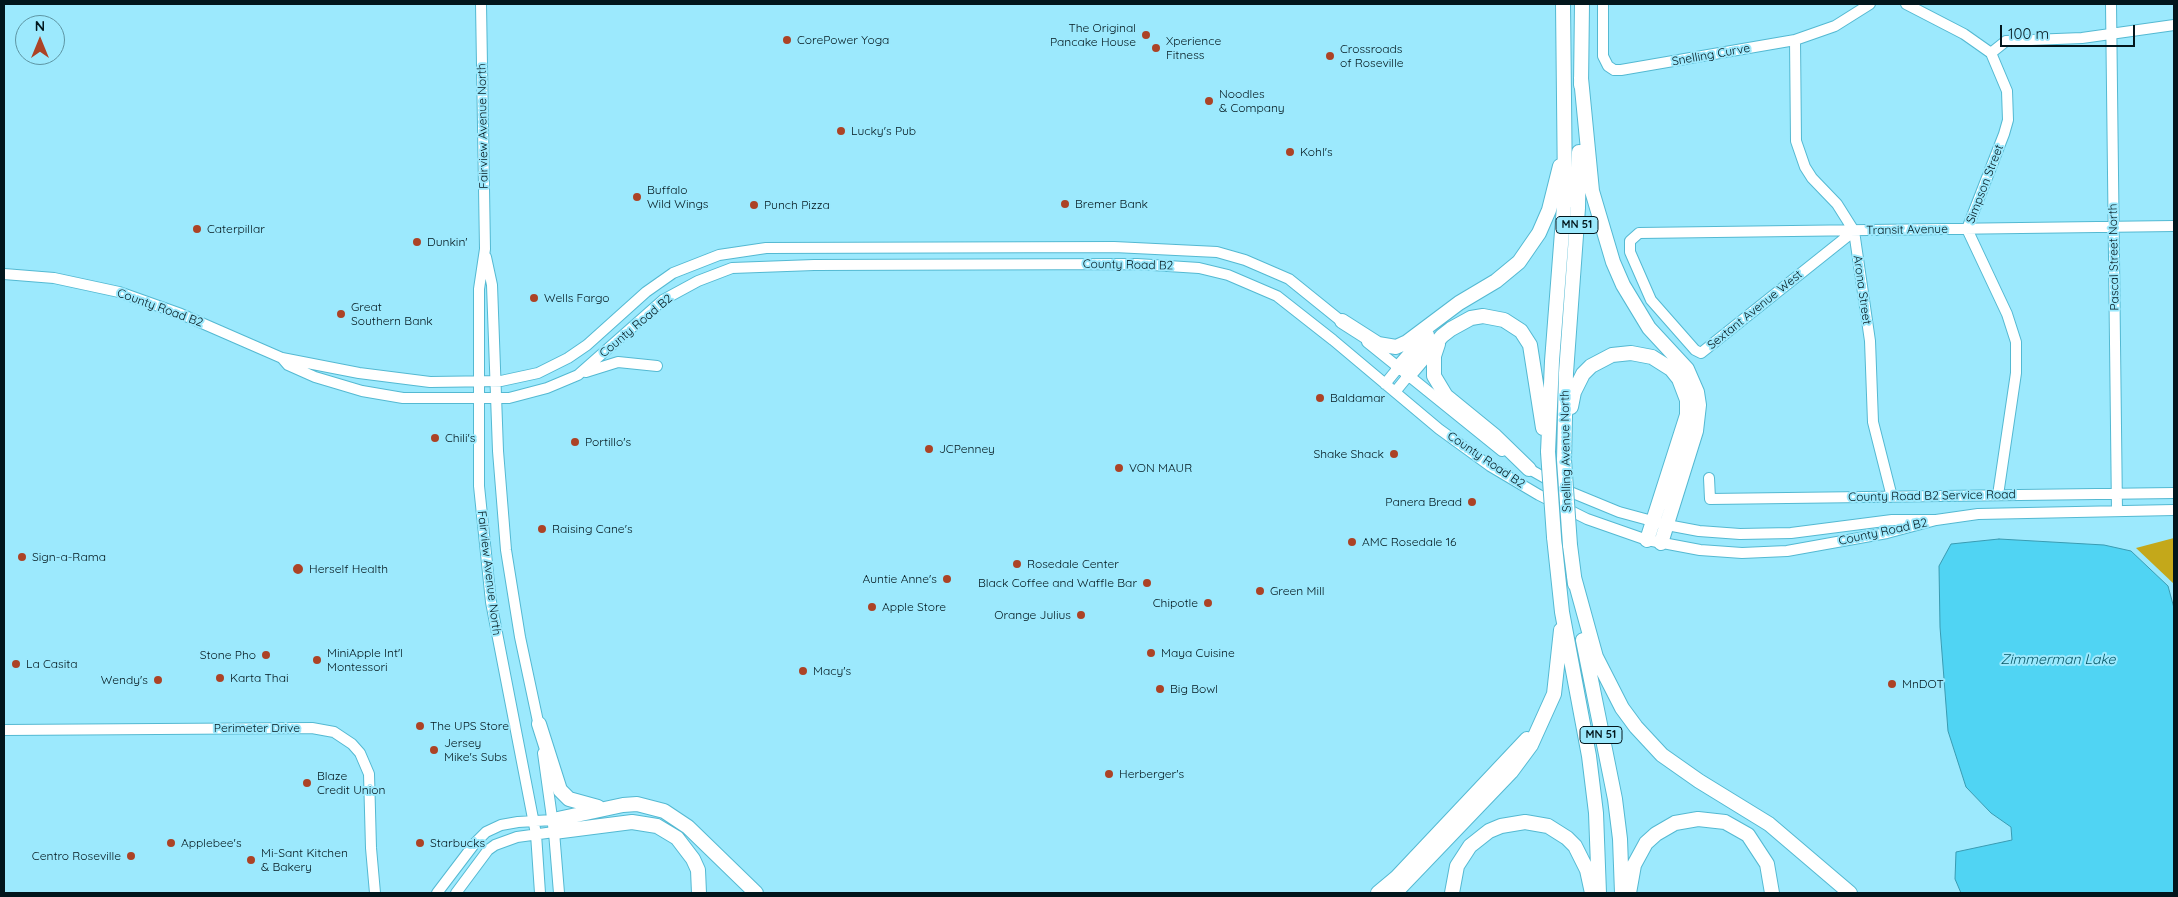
<!DOCTYPE html>
<html>
<head>
<meta charset="utf-8">
<style>
  body { margin:0 }
  #map { position:relative; width:2178px; height:897px; overflow:hidden; background:#9ce9fd; font-family:Quicksand,sans-serif }
  canvas { display:block }
  .frame { position:absolute; inset:0; border:5px solid #02161c; pointer-events:none }
  .north { position:absolute; left:15px; top:15px; width:50px; height:50px; box-sizing:border-box; background:#9ce9fd; border:1px solid #5e95a3; border-radius:50%; rotate:0deg; font-size:14px; font-weight:700; line-height:20px; text-align:center; color:#02161c }
  .north::after { content:''; display:block; margin:auto; width:18px; height:22px; background:#ac4326; clip-path:polygon(50% 0,100% 100%,50% 72%,0 100%) }
  .scale { position:absolute; left:2000px; top:25px; width:135px; height:22px; box-sizing:border-box; border:2px solid #02161c; border-top:0; padding-left:6px; font-size:15px; line-height:18px; white-space:nowrap; color:#02161c; -webkit-text-stroke:4px #9ce9fd; paint-order:stroke }
</style>
</head>
<body>
<div id="map">
<canvas width="2178" height="897"></canvas>
<div class="frame"></div>
<div class="north">N</div>
<div class="scale">100 m</div>
</div>
<script>
const ctx = document.querySelector('canvas').getContext('2d');
ctx.lineJoin = 'round';
function paint(path, color) { ctx.fillStyle = color; ctx.fill(path, 'evenodd'); }
const poly = rows => new Path2D(rows.map(r => 'M' + r).join(''));
function stroke(path, color, width, dash) { ctx.strokeStyle = color; ctx.lineWidth = width; ctx.lineCap = dash ? 'butt' : 'round'; ctx.setLineDash(dash || []); ctx.stroke(path); }
function write(font, color, halo, rows, align = 'center') {
  ctx.font = font + ' Quicksand,sans-serif'; ctx.lineWidth = 4; ctx.setLineDash([]); ctx.textBaseline = 'middle'; ctx.strokeStyle = halo; ctx.fillStyle = color; for (const [text, x, y, turn = 0] of rows) {
    ctx.save(); ctx.translate(x, y); ctx.rotate((+turn || 0) * Math.PI / 180); ctx.textAlign = isNaN(turn) ? turn : align; if (halo) ctx.strokeText(text, 0, 0); ctx.fillText(text, 0, 0); ctx.restore();
  }
}
paint(poly([
  [2174,538,2174,584,2136,548]
]), '#c4a81a');
const water = poly([
  [1999,539,2104,545,2131,551,2168,586,2174,608,2174,893,1961,893,1955,879,1956,852,2012,840,2011,827,1991,813,1966,787,1948,731,1940,627,1939,566,1951,544,1999,539]
]);
paint(water, '#50d4f3');
stroke(water, '#399bb2', 1);
const minor = poly([
  [481,4,485,249,479,289,479,486,491,602,536,834,540,893],
  [1603,4,1603,56,1608,66,1614,70,1621,70,1795,40,1835,26,1870,4],
  [1906,4,1964,34,1991,53,2007,91,2008,120,2004,134,1967,229,2007,314,2016,342,2016,373,1998,495],
  [2111,4,2117,511],
  [1795,40,1796,141,1805,167,1812,178,1837,204,1854,231,1870,341,1873,422,1892,497],
  [1991,53,2006,41,2082,38,2174,25],
  [1854,231,1701,353,1695,350,1651,300,1630,252,1630,241,1639,233,2174,226],
  [486,257,492,285,498,451,506,550,520,637,540,731],
  [4,274,54,278,119,292,181,314,282,358,359,373,430,382,501,381,538,373,568,358,587,345,646,292,673,273,719,255,766,248,1114,247,1217,252,1245,260,1289,279,1346,325],
  [1367,342,1502,451],
  [282,358,288,365,315,377,362,391,403,398,509,398,547,388,578,375,663,300,698,281,732,268,814,265,1137,264,1199,268,1228,275,1277,296,1333,340,1439,429,1490,466,1539,495,1587,519,1647,540,1700,550,1742,553,1787,551,1887,533,1936,520,1978,514,2174,510],
  [586,372,618,362,657,366],
  [1385,384,1398,368],
  [1395,392,1408,376],
  [1524,466,1568,491,1619,512,1667,525,1699,531,1740,534,1791,533,1892,520,1936,520],
  [1709,478,1710,499,2174,493],
  [4,730,312,728,334,732,352,744,360,753,369,774,371,848,375,893],
  [543,753,554,832,559,893],
  [437,893,475,843,486,832,501,825,518,822,553,820],
  [456,893,488,850,495,845,517,837,554,832]
]);
const highway = poly([
  [1581,78,1592,191,1613,262,1623,285,1649,328,1687,369,1697,392,1699,405,1696,431,1661,543],
  [1581,85,1582,4],
  [1342,321,1378,344,1396,347,1407,342,1459,303,1496,281,1519,262,1539,233,1549,210,1560,166],
  [1438,344,1434,356,1434,376,1446,396,1495,436,1529,469],
  [1398,368,1427,335],
  [1408,376,1442,336,1451,329,1471,318,1483,316,1504,320,1521,331,1530,345,1543,428],
  [1571,407,1574,392,1583,374,1591,366,1612,355,1631,353,1652,357,1671,369,1679,379,1687,400,1687,415,1647,540],
  [1548,452,1552,361,1565,193,1563,4],
  [1564,460,1566,373,1578,208,1579,152],
  [1554,537,1562,612,1589,756,1596,813,1599,893],
  [1570,545,1575,584],
  [1574,577,1596,657,1622,708,1636,727,1662,755,1699,781,1769,824,1850,893],
  [1583,640,1615,799,1620,839,1622,893],
  [539,724,560,790,569,799,598,807],
  [553,820,623,805,637,804,664,811,688,827,756,893],
  [554,832,632,822,657,826,677,838,693,859,698,870,699,893],
  [1378,893,1396,878,1527,739],
  [1395,893,1511,772,1531,745,1554,694,1561,630],
  [1452,893,1457,866,1470,846,1489,831,1501,826,1525,822,1548,826,1567,838,1575,846,1587,870,1592,893],
  [1629,893,1634,865,1646,843,1656,834,1675,823,1698,819,1725,822,1748,835,1767,864,1772,893]
]);
stroke(minor, '#54b9d2', 12);
stroke(highway, '#54b9d2', 16);
stroke(minor, '#fff', 10);
stroke(highway, '#fff', 14);
const highwayBridge = poly([
  [1548,452,1554,537],
  [1564,460,1570,545]
]);
stroke(highwayBridge, '#54b9d2', 16, []);
stroke(highwayBridge, '#fff', 14);
for (const [x, y, r, color] of [
  [1146,35,5,"#ac4326"],
  [787,40,5,"#ac4326"],
  [1156,48,5,"#ac4326"],
  [1330,56,5,"#ac4326"],
  [1209,101,5,"#ac4326"],
  [841,131,5,"#ac4326"],
  [1290,152,5,"#ac4326"],
  [637,197,5,"#ac4326"],
  [1065,204,5,"#ac4326"],
  [754,205,5,"#ac4326"],
  [197,229,5,"#ac4326"],
  [417,242,5,"#ac4326"],
  [534,298,5,"#ac4326"],
  [341,314,5,"#ac4326"],
  [1320,398,5,"#ac4326"],
  [435,438,5,"#ac4326"],
  [575,442,5,"#ac4326"],
  [929,449,5,"#ac4326"],
  [1394,454,5,"#ac4326"],
  [1119,468,5,"#ac4326"],
  [1472,502,5,"#ac4326"],
  [542,529,5,"#ac4326"],
  [1352,542,5,"#ac4326"],
  [22,557,5,"#ac4326"],
  [1017,564,5,"#ac4326"],
  [298,569,6,"#ac4326"],
  [947,579,5,"#ac4326"],
  [1147,583,5,"#ac4326"],
  [1260,591,5,"#ac4326"],
  [1208,603,5,"#ac4326"],
  [872,607,5,"#ac4326"],
  [1081,615,5,"#ac4326"],
  [1151,653,5,"#ac4326"],
  [266,655,5,"#ac4326"],
  [317,660,5,"#ac4326"],
  [16,664,5,"#ac4326"],
  [803,671,5,"#ac4326"],
  [220,678,5,"#ac4326"],
  [158,680,5,"#ac4326"],
  [1892,684,5,"#ac4326"],
  [1160,689,5,"#ac4326"],
  [420,726,5,"#ac4326"],
  [434,750,5,"#ac4326"],
  [1109,774,5,"#ac4326"],
  [307,783,5,"#ac4326"],
  [171,843,5,"#ac4326"],
  [420,843,5,"#ac4326"],
  [131,856,5,"#ac4326"],
  [251,860,5,"#ac4326"]
]) { const dot = new Path2D(); dot.arc(x, y, r, 0, 2 * Math.PI); ctx.fillStyle = color; ctx.fill(dot); stroke(dot, '#9ce9fd', 2); }
for (const [x, y, w] of [
  [1577,225,42],
  [1601,735,42]
]) { const box = new Path2D(); box.roundRect(x - w / 2, y - 8.5, w, 17, 4); ctx.fillStyle = '#9ce9fd'; ctx.fill(box); stroke(box, '#02161c', 1); }
write('bold 11px', '#02161c', null, [
  ["MN 51",1577,225],
  ["MN 51",1601,735]
]);
write('12px', '#02161c', '#9ce9fd', [
  ["The Original",1136,28,"right"],
  ["Pancake House",1136,42,"right"],
  ["CorePower Yoga",797,40],
  ["Xperience",1166,41],
  ["Fitness",1166,55],
  ["Crossroads",1340,49],
  ["of Roseville",1340,63],
  ["Noodles",1219,94],
  ["& Company",1219,108],
  ["Lucky's Pub",851,131],
  ["Kohl's",1300,152],
  ["Buffalo",647,190],
  ["Wild Wings",647,204],
  ["Bremer Bank",1075,204],
  ["Punch Pizza",764,205],
  ["Caterpillar",207,229],
  ["Dunkin'",427,242],
  ["Wells Fargo",544,298],
  ["Great",351,307],
  ["Southern Bank",351,321],
  ["Baldamar",1330,398],
  ["Chili's",445,438],
  ["Portillo's",585,442],
  ["JCPenney",939,449],
  ["Shake Shack",1384,454,"right"],
  ["VON MAUR",1129,468],
  ["Panera Bread",1462,502,"right"],
  ["Raising Cane's",552,529],
  ["AMC Rosedale 16",1362,542],
  ["Sign-a-Rama",32,557],
  ["Rosedale Center",1027,564],
  ["Herself Health",309,569],
  ["Auntie Anne's",937,579,"right"],
  ["Black Coffee and Waffle Bar",1137,583,"right"],
  ["Green Mill",1270,591],
  ["Chipotle",1198,603,"right"],
  ["Apple Store",882,607],
  ["Orange Julius",1071,615,"right"],
  ["MiniApple Int'l",327,653],
  ["Montessori",327,667],
  ["Maya Cuisine",1161,653],
  ["Stone Pho",256,655,"right"],
  ["La Casita",26,664],
  ["Macy's",813,671],
  ["Karta Thai",230,678],
  ["Wendy's",148,680,"right"],
  ["MnDOT",1902,684],
  ["Big Bowl",1170,689],
  ["The UPS Store",430,726],
  ["Jersey",444,743],
  ["Mike's Subs",444,757],
  ["Herberger's",1119,774],
  ["Blaze",317,776],
  ["Credit Union",317,790],
  ["Applebee's",181,843],
  ["Starbucks",430,843],
  ["Mi-Sant Kitchen",261,853],
  ["& Bakery",261,867],
  ["Centro Roseville",121,856,"right"]
], 'left');
write('12px', '#02161c', '#9ce9fd', [
  ["Snelling Curve",1711,55,-10],
  ["Fairview Avenue North",483,126,-91],
  ["Simpson Street",1985,184,-69],
  ["Transit Avenue",1907,230,-1],
  ["Pascal Street North",2114,257,-91],
  ["County Road B2",1128,265,1],
  ["Arona Street",1862,290,82],
  ["County Road B2",160,308,20],
  ["Sextant Avenue West",1755,310,-39],
  ["County Road B2",636,326,-40],
  ["Snelling Avenue North",1566,451,-91],
  ["County Road B2",1486,460,34],
  ["County Road B2 Service Road",1932,496,-1],
  ["County Road B2",1883,532,-12],
  ["Fairview Avenue North",489,573,83],
  ["Perimeter Drive",257,728]
]);
write('italic 14px', '#045565', '#9ce9fd', [
  ["Zimmerman Lake",2058,660]
]);
</script>
</body>
</html>
